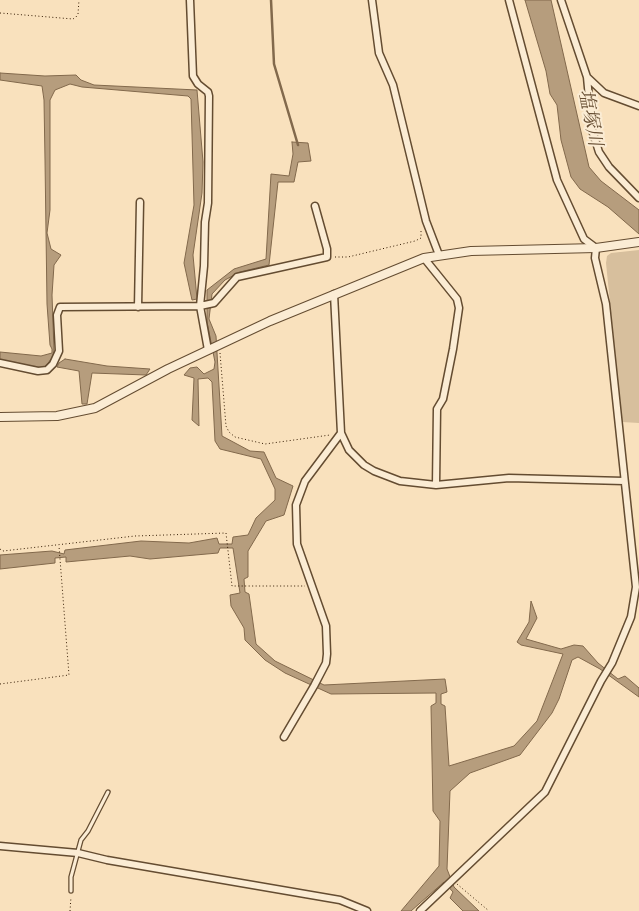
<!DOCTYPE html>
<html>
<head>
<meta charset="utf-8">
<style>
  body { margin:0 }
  canvas { display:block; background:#f9e1bd }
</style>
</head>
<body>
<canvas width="639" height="911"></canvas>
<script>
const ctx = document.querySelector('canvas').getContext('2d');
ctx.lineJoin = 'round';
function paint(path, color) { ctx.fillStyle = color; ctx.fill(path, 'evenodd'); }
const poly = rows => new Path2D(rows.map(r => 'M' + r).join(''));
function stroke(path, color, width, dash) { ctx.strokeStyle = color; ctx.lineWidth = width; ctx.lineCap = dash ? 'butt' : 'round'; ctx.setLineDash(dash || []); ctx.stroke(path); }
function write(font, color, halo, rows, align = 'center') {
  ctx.font = font + ' Cardo,"Noto Serif JP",serif'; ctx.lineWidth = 4; ctx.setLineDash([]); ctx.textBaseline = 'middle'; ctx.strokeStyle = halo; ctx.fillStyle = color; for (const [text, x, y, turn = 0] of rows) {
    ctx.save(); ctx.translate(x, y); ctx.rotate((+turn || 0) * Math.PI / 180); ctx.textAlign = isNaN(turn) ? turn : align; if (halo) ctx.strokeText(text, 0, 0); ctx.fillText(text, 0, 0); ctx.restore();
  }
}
paint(poly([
  [639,250,639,423,622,422,606,263,607,256,611,253]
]), '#d7bf9d');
const water = poly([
  [525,0,551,0,589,167,601,181,639,210,639,234,608,207,580,189,571,177,561,140,557,105,550,94,546,71,525,0],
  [0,73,45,76,76,75,81,80,94,85,197,90,203,162,202,193,193,255,197,299,192,300,184,263,194,205,191,99,188,96,82,87,70,84,55,90,50,100,50,210,47,233,51,249,61,255,54,265,52,295,54,351,52,358,45,367,38,368,0,361,0,352,41,356,52,353,52,349,50,345,47,304,45,160,44,100,42,86,0,80,0,73],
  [292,142,308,143,311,161,298,162,294,182,278,182,269,265,240,272,225,280,212,294,209,319,216,336,222,436,250,451,264,452,276,478,293,486,284,515,266,521,248,551,248,577,244,579,245,592,249,594,256,644,275,661,324,685,445,679,447,692,441,694,441,704,445,706,449,766,514,746,537,721,563,654,521,645,517,642,529,622,531,601,537,618,526,639,561,649,574,645,583,646,598,663,618,679,625,676,639,688,639,697,600,669,578,657,572,660,559,699,552,713,520,755,470,773,450,791,447,869,454,887,479,911,463,911,450,898,453,892,444,882,411,911,401,911,439,866,440,821,433,811,431,706,436,703,436,693,331,694,285,673,265,660,245,640,244,628,231,606,230,595,240,593,233,548,220,548,218,553,150,559,130,556,66,562,66,557,55,558,55,563,0,569,0,555,52,551,64,554,65,550,141,541,189,543,217,538,219,544,232,544,233,537,248,535,256,518,275,500,275,489,261,459,220,449,215,441,212,382,208,378,198,379,199,426,192,420,194,378,184,375,190,368,197,367,204,374,214,369,215,362,207,322,207,290,234,269,266,259,271,174,289,176,293,154,292,142],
  [65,359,107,366,150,369,146,375,92,373,87,404,82,404,79,371,57,367,59,363,65,359]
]);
paint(water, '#b69d7d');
stroke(water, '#82694c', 1);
stroke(poly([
  [271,0,274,64,298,145]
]), '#82694c', 2.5);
const service = poly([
  [71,891,71,877,81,840,88,831,108,792]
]);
const minor = poly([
  [190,0,193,76,198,84,208,92,209,96,208,203,205,222,204,266,200,306,208,350],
  [372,0,379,53,393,85,426,221,439,255],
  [561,0,587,77,592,130,599,152,609,167,639,198],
  [587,77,604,93,639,106],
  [424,258,457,299,459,308,453,349,443,399,437,409,436,485],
  [334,294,341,433,349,450,364,465,374,471,400,481,436,485,509,478,624,481],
  [138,307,140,202],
  [0,363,38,371,47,370,53,364,59,351,57,315,60,307,200,306,214,303,237,277,327,257,327,249,315,206],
  [284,737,314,686,326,663,327,654,326,626,297,544,296,505,305,481,341,433],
  [0,846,78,853,107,860,340,900,367,911],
  [420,911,545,792,601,681,612,663,631,617,636,587,606,304,595,258,596,248,584,239,557,180,509,0]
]);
const tertiary = poly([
  [0,417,57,416,95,408,168,369,270,321,424,258,471,251,596,248,639,242]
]);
stroke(service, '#644c31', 5.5);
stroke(minor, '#644c31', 9);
stroke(tertiary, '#644c31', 10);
stroke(poly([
  [0,13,73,19,76,17,78,14,79,0],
  [335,257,348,257,415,241,421,238,421,231],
  [220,353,226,426,229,432,235,437,265,444,330,435],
  [0,549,3,551,135,536,226,533,232,586,305,586],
  [0,684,69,675,59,546],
  [457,884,489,911],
  [70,911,71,897]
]), '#331a02', 1, [1, 2.5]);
stroke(service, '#fbecd4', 3);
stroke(minor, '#fbecd4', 6);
stroke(tertiary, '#fbecd4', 8);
write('italic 19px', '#674e33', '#fbecd4', [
  ["塩塚川",589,118,79]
]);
</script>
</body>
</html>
